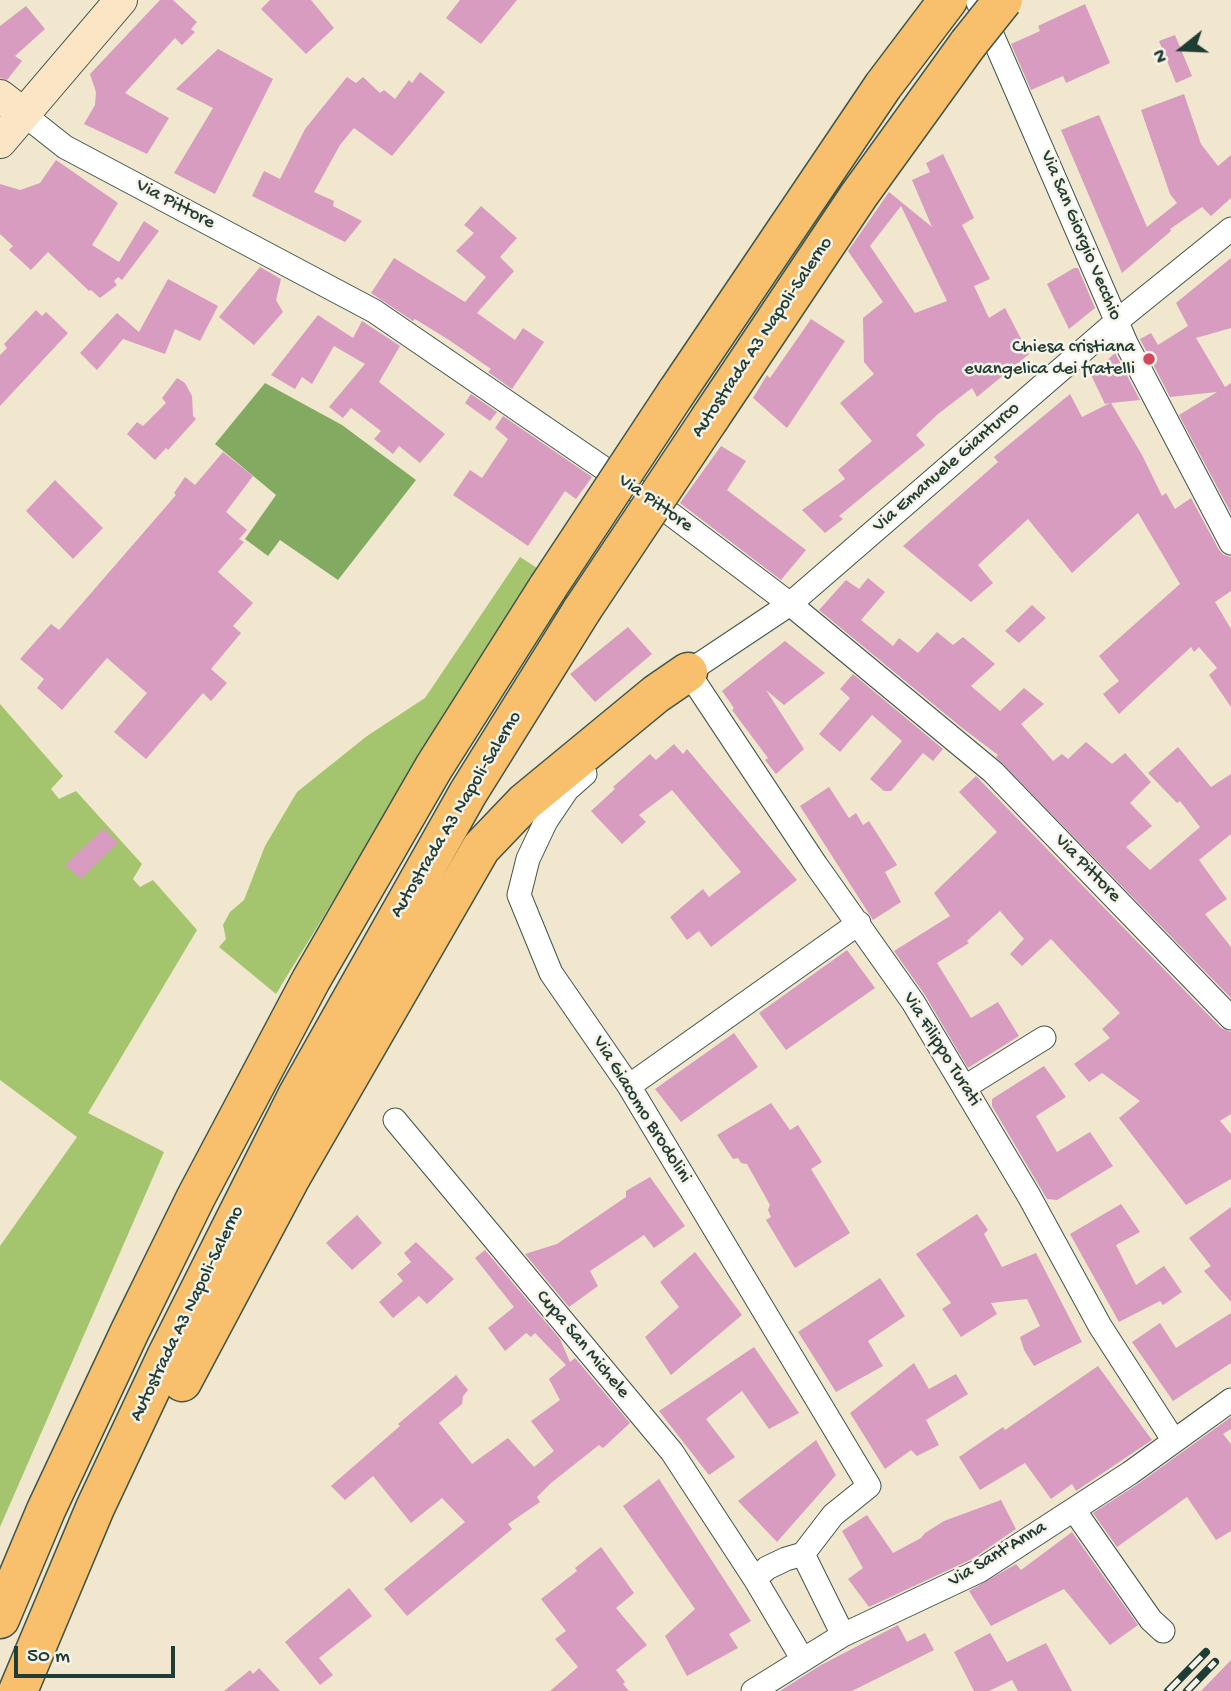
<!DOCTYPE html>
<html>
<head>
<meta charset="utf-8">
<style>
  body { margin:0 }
  #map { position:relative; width:1231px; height:1691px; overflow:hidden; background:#f1e7cf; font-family:"Gochi Hand",sans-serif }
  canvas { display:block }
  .north { position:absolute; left:1147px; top:14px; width:70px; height:70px; -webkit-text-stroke:5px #f7f3e8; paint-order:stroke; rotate:252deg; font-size:19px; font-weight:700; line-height:28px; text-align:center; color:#1f3d34 }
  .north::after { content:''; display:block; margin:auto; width:24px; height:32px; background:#1f3d34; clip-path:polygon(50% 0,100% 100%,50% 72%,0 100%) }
  .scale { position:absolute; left:14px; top:1646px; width:161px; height:32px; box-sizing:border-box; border:4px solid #1f3d34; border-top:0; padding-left:9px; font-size:21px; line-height:24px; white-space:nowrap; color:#1f3d34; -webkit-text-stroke:5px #f7f3e8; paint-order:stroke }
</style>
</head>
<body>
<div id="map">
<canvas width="1231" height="1691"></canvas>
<div class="north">N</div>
<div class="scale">50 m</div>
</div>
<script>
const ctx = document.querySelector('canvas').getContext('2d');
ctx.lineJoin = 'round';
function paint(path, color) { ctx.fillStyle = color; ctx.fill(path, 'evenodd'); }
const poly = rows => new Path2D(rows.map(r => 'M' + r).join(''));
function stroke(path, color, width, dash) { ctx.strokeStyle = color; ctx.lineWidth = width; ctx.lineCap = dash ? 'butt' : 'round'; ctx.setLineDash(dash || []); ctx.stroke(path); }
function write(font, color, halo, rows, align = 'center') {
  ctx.font = font + ' "Gochi Hand",sans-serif'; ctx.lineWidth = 5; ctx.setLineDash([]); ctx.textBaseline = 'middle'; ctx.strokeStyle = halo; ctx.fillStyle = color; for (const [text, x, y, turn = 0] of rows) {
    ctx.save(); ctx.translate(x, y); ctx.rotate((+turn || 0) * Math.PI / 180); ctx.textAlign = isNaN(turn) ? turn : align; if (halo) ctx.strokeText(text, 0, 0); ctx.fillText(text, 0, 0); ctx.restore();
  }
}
paint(poly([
  [520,557,537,568,276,994,219,947,226,939,223,925,230,912,244,900,265,846,297,792,367,736,425,698],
  [0,704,63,776,51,789,59,799,76,791,142,864,133,879,140,887,153,880,197,930,88,1113,164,1152,0,1527,0,1246,77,1137,0,1080]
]), '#a4c56e');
paint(poly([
  [265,383,342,425,416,480,338,580,280,540,268,556,245,539,276,495,215,444]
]), '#83aa61');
paint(poly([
  [160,0,173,0,197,22,191,29,195,32,182,45,175,38,125,93,169,118,147,154,84,124,95,105,96,92,90,74],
  [270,0,311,0,334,28,306,54,261,9],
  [460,0,517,0,481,44,446,18],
  [1085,4,1110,63,1066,83,1063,76,1031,90,1011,44,1040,31,1038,26],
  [26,6,45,29,15,56,22,61,7,80,0,78,0,26],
  [1175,35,1192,76,1176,83,1159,41],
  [218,49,273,79,215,194,174,173,213,108,176,89],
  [420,72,445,92,392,156,354,128,340,145,314,192,334,201,333,206,362,221,345,242,252,196,264,171,280,179,305,129,347,77,356,83,363,77,380,93,384,90,395,99,409,80,412,83],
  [1184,94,1201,144,1218,166,1231,155,1231,198,1211,216,1202,207,1170,229,1171,231,1122,273,1061,130,1099,115,1147,227,1177,203,1170,194,1141,110],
  [943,154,974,218,962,225,990,279,974,286,989,318,1005,308,1029,354,977,397,972,388,938,414,916,435,925,445,839,516,843,519,825,533,802,510,845,479,838,470,872,441,840,403,874,374,864,362,863,318,883,302,848,251,889,192,932,227,912,180,930,172,926,163],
  [901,206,947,301,915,313,870,246],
  [56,160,118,203,92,245,119,262,144,221,159,231,122,280,118,277,114,281,117,285,100,298,91,290,89,291,48,252,31,270,9,250,13,246,0,234,0,184,20,190,40,183],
  [481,206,517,238,500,257,514,271,477,313,515,340,523,328,544,342,512,389,488,372,491,369,449,340,415,319,413,321,371,293,394,258,465,302,486,277,456,251,474,233,464,225],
  [1231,258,1231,328,1196,338,1225,387,1231,383,1231,513,1179,415,1217,392,1170,397,1140,339,1151,333,1158,345,1188,326,1176,303],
  [260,267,281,279,276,300,283,312,254,345,219,317],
  [1074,268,1078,268,1095,308,1069,329,1047,284],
  [168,279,218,306,200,341,175,329,165,354,123,339,97,370,80,353,117,313,139,332],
  [36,310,42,316,46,312,68,333,0,406,0,355,7,348,4,344],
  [318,315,353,338,362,321,400,346,379,382,445,434,420,463,399,446,393,454,374,439,381,431,351,408,343,418,329,407,365,364,334,346,312,384,302,377,295,389,271,375],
  [811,319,845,341,787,428,753,398,767,375,770,378],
  [1115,353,1140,400,1111,403,1142,455,1162,496,1166,493,1175,509,1191,498,1219,550,1224,555,1231,557,1231,591,1215,602,1231,629,1231,707,1209,675,1217,668,1199,647,1194,652,1191,647,1119,714,1103,694,1119,681,1099,656,1180,584,1138,513,1072,573,1028,519,978,565,993,583,971,602,903,546,998,462,994,457,1070,394,1082,417,1110,403,1105,404,1091,375],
  [177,378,185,383,192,396,193,416,196,419,168,450,166,448,155,460,127,434,137,422,143,426,166,403,162,398],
  [471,394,497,412,490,421,465,403],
  [503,416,592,477,576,499,565,491,528,546,453,495,470,470,482,478,508,439,495,428],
  [721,446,746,461,727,490,806,550,781,580,680,503],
  [223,452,253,476,226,512,247,530,239,539,244,542,218,572,253,603,233,626,241,633,211,669,227,683,211,701,203,693,146,759,114,732,147,693,107,658,62,710,37,688,44,679,20,659,51,624,59,630,176,495,174,493,185,477,195,485],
  [55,480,103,528,73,559,26,511],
  [868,578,885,592,861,620,893,646,899,638,918,653,937,632,953,645,963,637,995,664,971,686,1000,711,1024,688,1044,704,1021,724,1053,761,1062,754,1068,759,1086,742,1112,764,1125,753,1151,782,1130,803,1152,826,1126,847,1150,870,1200,827,1180,801,1177,803,1148,773,1178,747,1211,787,1231,774,1231,834,1199,860,1227,899,1205,914,1231,947,1231,998,996,757,998,755,961,727,819,610,846,580,859,589],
  [1032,605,1046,618,1019,643,1005,631],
  [628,627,652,654,595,702,570,674],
  [785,641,825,673,784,705,766,690,804,749,776,774,765,760,768,758,732,710,734,708,722,691],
  [853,674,943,749,933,761,923,753,891,791,884,791,870,779,902,741,872,715,840,752,819,734,850,698,840,689],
  [674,744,683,754,687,749,797,880,711,947,699,931,687,940,670,917,703,889,709,897,741,872,672,790,639,815,646,822,622,844,591,811,615,789,613,787,650,754,656,760],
  [976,776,1221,1028,1231,1032,1231,1114,1220,1121,1231,1134,1231,1179,1186,1205,1119,1118,1140,1101,1102,1073,1089,1082,1074,1064,1110,1038,1102,1029,1120,1013,1051,939,1022,966,1010,954,1024,939,1000,911,967,941,969,943,937,963,971,1018,998,1002,1019,1036,968,1068,925,995,894,951,950,916,934,893,997,832,959,792],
  [829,787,849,818,856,813,863,825,869,821,897,865,885,872,901,902,873,920,800,806],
  [104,828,118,843,81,879,65,865],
  [847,950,875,988,786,1050,759,1013],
  [734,1033,758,1067,681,1122,655,1089],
  [1044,1066,1066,1097,1036,1116,1057,1152,1090,1132,1113,1166,1057,1200,1047,1199,992,1106,992,1099],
  [771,1103,790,1130,798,1125,822,1162,811,1169,850,1233,795,1268,766,1220,771,1217,768,1210,770,1205,747,1164,741,1163,738,1158,733,1159,717,1135],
  [650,1177,685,1226,654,1248,644,1235,590,1271,598,1286,569,1307,525,1254,557,1244,626,1197,626,1191],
  [1121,1204,1140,1232,1116,1245,1136,1285,1164,1266,1182,1292,1163,1305,1160,1301,1119,1322,1070,1234],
  [1231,1207,1231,1302,1204,1271,1211,1266,1189,1238],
  [977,1214,988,1230,984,1234,1002,1267,1036,1253,1082,1342,1034,1366,1024,1350,1020,1337,1040,1326,1027,1299,991,1303,997,1314,961,1337,942,1309,951,1303,916,1254],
  [357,1215,382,1243,352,1270,326,1243],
  [416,1242,454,1279,427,1304,419,1296,393,1318,379,1302,403,1281,397,1274,411,1262,404,1253],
  [485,1250,560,1339,570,1362,575,1358,630,1423,603,1448,599,1445,551,1483,537,1497,540,1502,508,1524,512,1529,407,1616,384,1589,465,1522,442,1498,411,1523,373,1476,345,1500,331,1486,400,1426,398,1424,456,1375,468,1390,463,1396,462,1404,439,1423,472,1464,508,1438,534,1467,554,1451,531,1421,560,1400,549,1379,566,1365,535,1333,531,1337,526,1333,505,1351,488,1328,514,1307,475,1258],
  [695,1252,742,1315,671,1375,645,1337,679,1307,660,1282],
  [880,1278,905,1316,868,1341,883,1366,836,1392,798,1332],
  [1231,1313,1231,1363,1173,1401,1132,1342,1160,1323,1176,1348],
  [754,1347,799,1413,769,1429,742,1391,706,1419,735,1457,709,1475,659,1411],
  [914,1363,929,1389,956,1374,968,1394,926,1420,939,1445,917,1456,911,1450,885,1469,850,1413],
  [1098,1366,1152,1440,1076,1491,1072,1484,1051,1499,1025,1463,980,1490,959,1457,1003,1427,1005,1430],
  [1231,1417,1231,1429,1223,1434,1231,1444,1231,1531,1216,1540,1187,1497,1117,1547,1093,1513,1138,1484],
  [816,1440,836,1475,777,1542,738,1501],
  [659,1479,751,1621,729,1634,738,1648,687,1676,665,1636,695,1609,623,1506],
  [1001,1500,1016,1529,972,1559,869,1607,848,1579,863,1568,842,1531,867,1515,893,1553,921,1538,925,1533,944,1521],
  [1072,1532,1138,1625,1110,1645,1064,1589,991,1626,969,1591,1016,1564,1021,1570],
  [601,1547,634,1593,616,1608,647,1645,616,1670,625,1682,623,1684,629,1691,550,1691,578,1667,555,1639,566,1631,541,1599,577,1571,575,1568],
  [349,1588,372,1616,319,1658,333,1675,320,1685,285,1642],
  [898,1625,907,1642,925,1633,934,1650,852,1691,780,1691,821,1665],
  [990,1633,1007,1662,1046,1643,1072,1691,1018,1691,1012,1680,989,1691,974,1691,954,1652],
  [1231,1660,1231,1691,1201,1691],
  [259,1668,280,1691,224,1691,250,1670,253,1674]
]), '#d79cbf');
const street = poly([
  [977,0,1126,343,1231,543],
  [22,113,65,147,374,311,672,515,790,604,993,772,1231,1018],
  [688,672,816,865,913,1002,1029,1196,1100,1326,1174,1441],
  [682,680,688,672,790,604,1117,321,1231,229],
  [585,774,567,790,546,821,528,859,519,895,551,973,629,1086,869,1486,833,1515,803,1554],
  [629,1086,859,923],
  [965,1087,1044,1038],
  [395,1120,672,1452,755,1579],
  [1074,1510,1151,1620,1163,1631],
  [803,1660,755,1579,767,1568,786,1559,803,1554,843,1635],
  [753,1691,843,1635,979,1571,1130,1473,1231,1400]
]);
const secondary = poly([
  [0,96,22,113],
  [0,142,121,0]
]);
const highway = poly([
  [676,393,883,86,948,0],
  [710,418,859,195,968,44],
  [182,1382,290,1179,481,848,525,802,656,694,688,672],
  [0,1619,46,1510,130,1331,196,1197,311,980,434,767,548,587],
  [18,1691,95,1508,166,1357,298,1094,468,793,582,610]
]);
stroke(street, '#3e564b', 25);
stroke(secondary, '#3e564b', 34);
stroke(highway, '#3e564b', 41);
stroke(street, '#fff', 23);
stroke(secondary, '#fce5c4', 32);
stroke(highway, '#f8bf6c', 38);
const rail = poly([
  [1168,1691,1206,1652],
  [1187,1691,1215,1662]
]);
stroke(rail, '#1f3d34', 8);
stroke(rail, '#f7f3e8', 5, [16]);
const highwayBridge = poly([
  [968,44,1003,0],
  [548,587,676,393],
  [582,610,710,418]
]);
stroke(highwayBridge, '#3e564b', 41, []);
stroke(highwayBridge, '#f8bf6c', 38);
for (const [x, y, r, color] of [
  [1149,359,7,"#d1495b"]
]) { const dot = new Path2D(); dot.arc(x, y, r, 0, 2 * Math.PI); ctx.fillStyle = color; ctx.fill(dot); stroke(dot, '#f7f3e8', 2.5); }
write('19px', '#1f3d34', '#f7f3e8', [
  ["Via Pittore",175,205,28],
  ["Via San Giorgio Vecchio",1080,236,67],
  ["Autostrada A3 Napoli-Salerno",763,338,-56],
  ["Via Emanuele Gianturco",947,468,-41],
  ["Via Pittore",655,504,35],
  ["Autostrada A3 Napoli-Salerno",457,815,-59],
  ["Via Pittore",1087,869,46],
  ["Via Filippo Turati",941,1050,58],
  ["Via Giacomo Brodolini",641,1110,58],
  ["Autostrada A3 Napoli-Salerno",188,1314,-64],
  ["Cupa San Michele",582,1345,50],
  ["Via Sant'Anna",998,1555,-31]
]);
write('19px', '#1f3d34', '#f7f3e8', [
  ["Chiesa cristiana",1135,348],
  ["evangelica dei fratelli",1135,370]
], 'right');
</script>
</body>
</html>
